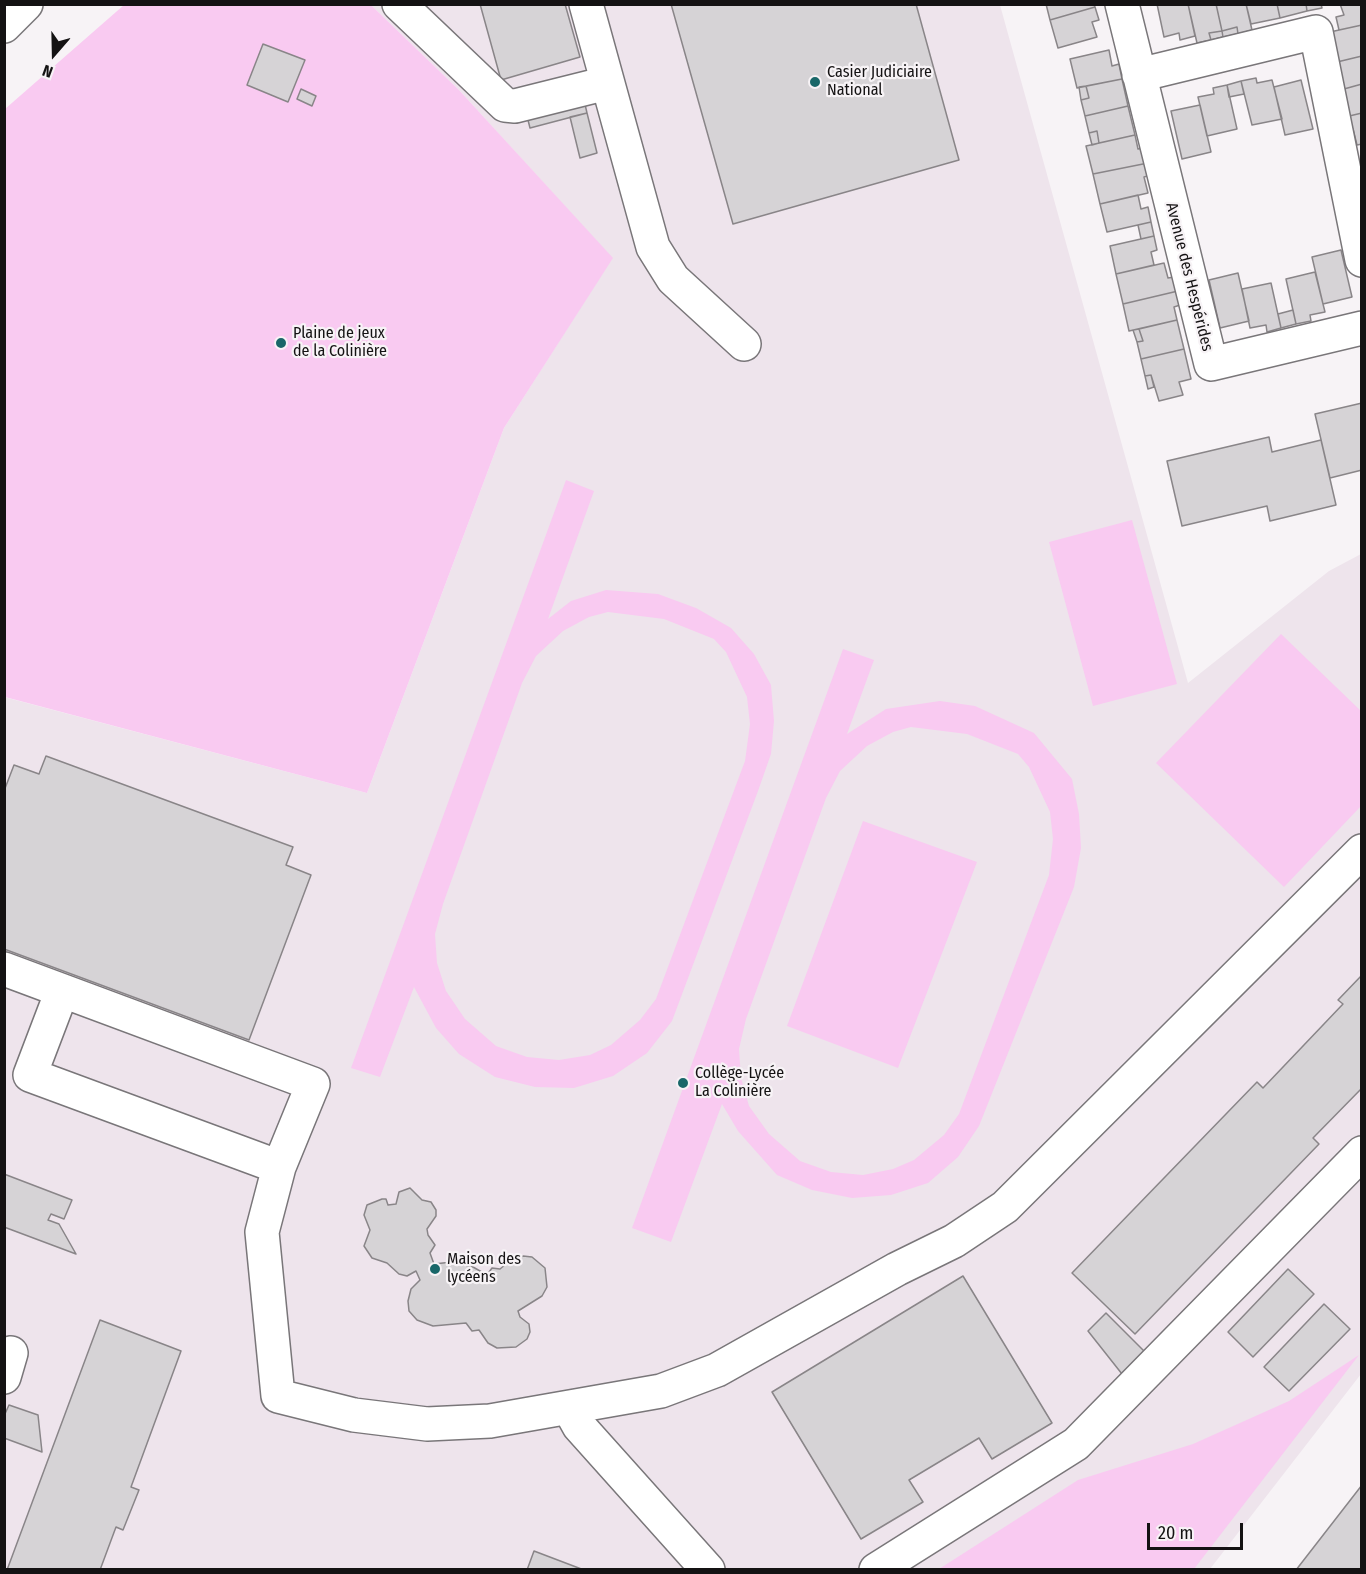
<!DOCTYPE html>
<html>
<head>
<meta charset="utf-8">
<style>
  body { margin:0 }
  #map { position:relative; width:1366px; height:1574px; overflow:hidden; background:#f7f3f6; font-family:"Fira Sans Condensed",sans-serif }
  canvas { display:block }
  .frame { position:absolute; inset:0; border:6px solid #141213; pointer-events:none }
  .north { position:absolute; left:24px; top:24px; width:60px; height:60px; -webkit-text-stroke:4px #f7f3f6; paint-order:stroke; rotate:200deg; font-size:16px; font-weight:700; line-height:24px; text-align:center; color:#141213 }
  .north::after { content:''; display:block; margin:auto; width:21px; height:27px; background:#141213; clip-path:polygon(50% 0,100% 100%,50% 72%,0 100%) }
  .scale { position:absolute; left:1147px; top:1523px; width:96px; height:27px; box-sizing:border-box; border:3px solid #141213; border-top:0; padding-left:8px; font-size:18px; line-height:21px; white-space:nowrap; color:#141213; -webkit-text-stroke:4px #f7f3f6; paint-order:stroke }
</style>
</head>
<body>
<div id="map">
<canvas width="1366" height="1574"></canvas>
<div class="frame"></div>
<div class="north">N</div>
<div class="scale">20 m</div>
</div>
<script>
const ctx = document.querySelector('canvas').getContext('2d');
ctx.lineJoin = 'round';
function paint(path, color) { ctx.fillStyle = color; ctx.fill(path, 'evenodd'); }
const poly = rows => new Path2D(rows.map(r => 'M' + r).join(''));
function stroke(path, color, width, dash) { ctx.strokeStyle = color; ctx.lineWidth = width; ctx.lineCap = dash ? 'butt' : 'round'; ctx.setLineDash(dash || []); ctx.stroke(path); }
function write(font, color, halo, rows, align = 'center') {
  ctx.font = font + ' "Fira Sans Condensed",sans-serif'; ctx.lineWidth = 4.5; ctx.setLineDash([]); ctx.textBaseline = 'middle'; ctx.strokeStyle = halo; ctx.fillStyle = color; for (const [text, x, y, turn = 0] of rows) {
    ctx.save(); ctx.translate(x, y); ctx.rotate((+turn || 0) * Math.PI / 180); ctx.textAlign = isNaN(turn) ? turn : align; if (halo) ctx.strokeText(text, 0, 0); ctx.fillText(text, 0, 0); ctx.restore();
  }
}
paint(poly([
  [371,5,1000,5,1188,683,1329,571,1361,554,1361,1374,1210,1569,5,1569,4,697,367,793,504,428,612,258,459,90]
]), '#eee4ec');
paint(poly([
  [124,5,371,5,459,90,613,258,504,428,367,793,5,697,5,109],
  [566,480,594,491,548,619,571,601,606,590,658,594,696,608,731,628,754,654,771,685,774,721,771,754,758,791,672,1021,647,1053,613,1076,574,1088,535,1087,495,1077,459,1054,436,1028,414,987,380,1077,351,1068],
  [608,612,664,619,714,639,726,652,747,697,750,724,745,761,656,999,640,1020,611,1045,590,1055,559,1060,527,1057,496,1046,465,1019,446,991,437,963,435,934,443,904,522,683,536,656,563,631,589,617],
  [1132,520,1177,684,1093,706,1049,542],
  [1281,634,1362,712,1361,806,1284,887,1156,763],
  [843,649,874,660,847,734,886,709,940,701,975,706,1034,733,1072,779,1079,814,1081,848,1074,887,979,1126,958,1157,928,1183,891,1195,852,1198,812,1190,777,1175,738,1131,722,1104,671,1242,632,1228],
  [911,727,967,734,1018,754,1029,767,1050,812,1053,839,1049,875,959,1114,944,1135,914,1160,893,1169,863,1175,831,1172,800,1161,769,1134,749,1106,741,1078,739,1049,746,1019,826,798,840,771,867,746,893,732],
  [863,821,977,862,898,1068,787,1026],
  [1359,1355,1194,1569,939,1569,1078,1480,1193,1444,1289,1401]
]), '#f9caf1');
const building = poly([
  [480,4,565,4,580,57,501,80,480,4],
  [671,4,916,4,959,160,733,224,671,4],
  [1046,4,1094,4,1095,7,1050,20,1046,4],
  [1157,4,1188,4,1195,36,1180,40,1179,33,1164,37,1157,4],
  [1188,4,1216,4,1222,31,1209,33,1211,40,1197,43,1188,4],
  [1216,4,1246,4,1252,30,1238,34,1237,27,1222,31,1216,4],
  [1246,4,1277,4,1280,18,1251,24,1246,4],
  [1277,4,1306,4,1307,11,1280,18,1277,4],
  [1306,4,1321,4,1322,8,1307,11,1306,4],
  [1340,4,1362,4,1362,25,1339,30,1336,17,1344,15,1340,4],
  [1095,7,1099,20,1092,22,1097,37,1058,48,1050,20,1095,7],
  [1362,25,1362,56,1337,62,1330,32,1362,25],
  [1237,27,1238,34,1223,37,1222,31,1237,27],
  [1222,31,1223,37,1211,40,1209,33,1222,31],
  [263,44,305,60,288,102,247,85,263,44],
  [1109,50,1112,66,1119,64,1122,79,1077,88,1070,59,1109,50],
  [1362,56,1362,84,1344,89,1337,62,1362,56],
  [1256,78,1257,83,1272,80,1282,119,1252,125,1241,81,1256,78],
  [1122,79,1128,106,1085,116,1081,100,1089,98,1086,86,1122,79],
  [1301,80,1313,129,1285,135,1274,87,1301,80],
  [1241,81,1244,94,1229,97,1227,85,1241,81],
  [1362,84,1362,113,1345,117,1344,89,1362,84],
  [1227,85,1237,129,1207,136,1198,97,1214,94,1213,88,1227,85],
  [1086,86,1089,98,1081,100,1079,87,1086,86],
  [301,89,316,96,312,106,297,99,301,89],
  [584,100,587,113,530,128,527,116,584,100],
  [1200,105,1211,152,1182,159,1171,111,1200,105],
  [1128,106,1135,135,1099,143,1097,131,1089,133,1085,116,1128,106],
  [587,113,597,153,580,158,570,117,587,113],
  [1362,113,1362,144,1357,145,1353,129,1348,130,1345,117,1362,113],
  [1097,131,1099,143,1092,145,1089,133,1097,131],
  [1135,135,1138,149,1144,148,1148,163,1093,174,1086,146,1135,135],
  [1148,163,1151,175,1144,177,1148,193,1100,204,1093,174,1148,163],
  [1138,195,1141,209,1148,207,1151,222,1107,232,1100,204,1138,195],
  [1151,222,1154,236,1141,239,1138,225,1151,222],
  [1154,236,1157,250,1151,252,1154,265,1116,274,1110,246,1154,236],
  [1341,250,1352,297,1323,304,1312,257,1341,250],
  [1164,263,1168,278,1174,277,1178,291,1123,304,1116,274,1164,263],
  [1315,272,1325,312,1310,315,1311,321,1296,324,1286,279,1315,272],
  [1238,273,1249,321,1220,328,1209,280,1238,273],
  [1271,283,1281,328,1267,332,1266,325,1250,328,1242,289,1271,283],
  [1178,291,1180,305,1174,307,1177,320,1129,331,1123,304,1178,291],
  [1293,310,1296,324,1281,328,1278,314,1293,310],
  [1177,320,1184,349,1141,359,1137,342,1143,341,1139,329,1177,320],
  [1139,329,1143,341,1137,342,1133,330,1139,329],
  [1184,349,1191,379,1179,382,1183,395,1159,401,1151,375,1145,376,1141,359,1184,349],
  [1151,375,1154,387,1148,389,1145,376,1151,375],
  [1362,403,1362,470,1330,478,1315,414,1362,403],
  [1269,437,1272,452,1321,440,1336,505,1270,521,1267,506,1182,526,1167,461,1269,437],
  [46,756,293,847,286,865,311,875,249,1040,4,949,4,791,14,765,39,774,46,756],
  [1362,975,1362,1088,1313,1138,1319,1144,1135,1334,1072,1273,1257,1082,1263,1088,1343,1004,1338,1000,1362,975],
  [4,1174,72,1200,64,1219,51,1214,48,1220,59,1224,76,1254,4,1227,4,1174],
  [410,1188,422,1200,431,1202,436,1210,436,1216,427,1229,428,1235,435,1245,430,1253,434,1264,452,1262,473,1267,487,1275,492,1268,500,1269,511,1260,523,1256,532,1257,545,1268,547,1287,542,1296,518,1311,520,1317,529,1324,530,1332,527,1339,516,1347,497,1348,488,1343,479,1330,472,1331,466,1323,433,1326,417,1320,409,1311,408,1301,411,1289,420,1280,416,1271,407,1276,399,1274,387,1263,372,1258,364,1246,370,1230,364,1215,367,1205,382,1199,386,1199,388,1205,396,1204,399,1192,410,1188],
  [1288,1269,1314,1294,1253,1357,1228,1332,1288,1269],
  [963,1276,1052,1423,992,1459,979,1438,909,1480,923,1502,861,1539,772,1392,963,1276],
  [1324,1304,1350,1329,1289,1391,1264,1367,1324,1304],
  [1106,1313,1144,1351,1122,1374,1088,1331,1106,1313],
  [100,1320,181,1351,131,1487,139,1490,123,1530,116,1527,100,1570,7,1570,100,1320],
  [9,1405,38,1415,42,1452,4,1438,4,1416,9,1405],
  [1362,1485,1362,1570,1296,1570,1362,1485],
  [534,1551,584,1570,527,1570,534,1551]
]);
paint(building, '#d6d3d6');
stroke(building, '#898588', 1.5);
const minor = poly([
  [399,4,505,105,515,106,607,83],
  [586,4,653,247,673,279,744,344],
  [1122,4,1211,364,1362,328],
  [4,26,26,4],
  [1139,75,1316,32,1362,260],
  [4,969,313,1084,279,1167,30,1075,62,991],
  [279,1167,262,1232,278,1396,354,1415,427,1424,490,1421,661,1391,717,1370,897,1269,954,1241,1005,1207,1362,851],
  [4,1377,11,1353],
  [569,1408,579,1426,708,1570],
  [876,1570,1076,1444,1362,1153]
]);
stroke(minor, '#797679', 36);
stroke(minor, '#fff', 33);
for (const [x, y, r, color] of [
  [815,82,6,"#196769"],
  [281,343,6,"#196769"],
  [683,1083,6,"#196769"],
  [435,1269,6,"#196769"]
]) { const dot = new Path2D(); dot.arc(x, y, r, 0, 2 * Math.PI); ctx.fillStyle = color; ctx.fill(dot); stroke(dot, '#f7f3f6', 2); }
write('16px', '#141213', '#f7f3f6', [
  ["Casier Judiciaire",827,73],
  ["National",827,91],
  ["Plaine de jeux",293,334],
  ["de la Colinière",293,352],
  ["Collège-Lycée",695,1074],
  ["La Colinière",695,1092],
  ["Maison des",447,1260],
  ["lycéens",447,1278]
], 'left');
write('16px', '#141213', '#f7f3f6', [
  ["Avenue des Hespérides",1189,277,76]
]);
</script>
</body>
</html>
